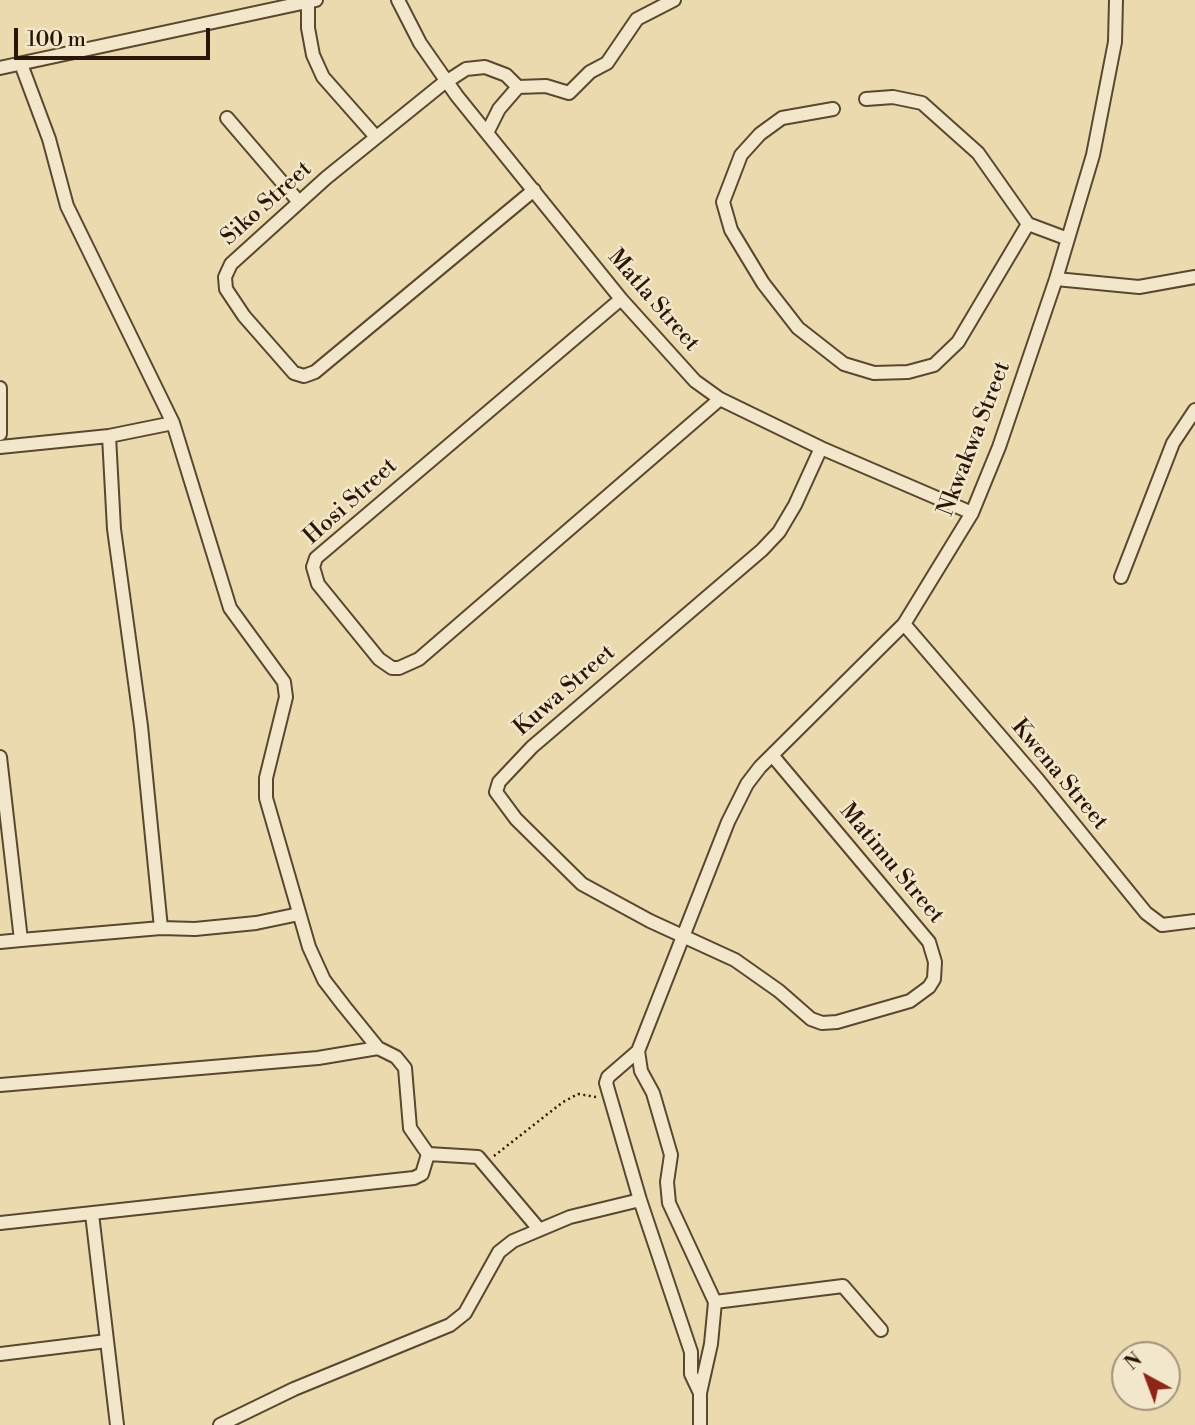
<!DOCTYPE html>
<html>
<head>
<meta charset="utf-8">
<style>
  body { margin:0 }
  #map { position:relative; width:1195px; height:1425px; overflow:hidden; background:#ecdaaf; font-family:"Libre Bodoni",serif }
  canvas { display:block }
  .north { position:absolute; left:1111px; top:1341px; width:70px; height:70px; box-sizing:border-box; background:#f3e7cb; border:2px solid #a2937c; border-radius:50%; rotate:319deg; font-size:19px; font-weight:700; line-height:28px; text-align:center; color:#291606 }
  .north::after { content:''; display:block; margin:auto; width:24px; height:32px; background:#8f2418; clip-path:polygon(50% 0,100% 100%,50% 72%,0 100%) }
  .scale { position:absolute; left:14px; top:28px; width:196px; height:32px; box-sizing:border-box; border:4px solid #291606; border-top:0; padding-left:9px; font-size:21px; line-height:24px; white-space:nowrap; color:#291606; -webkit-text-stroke:5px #f3e7cb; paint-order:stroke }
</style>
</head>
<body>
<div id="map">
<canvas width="1195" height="1425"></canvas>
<div class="north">N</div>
<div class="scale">100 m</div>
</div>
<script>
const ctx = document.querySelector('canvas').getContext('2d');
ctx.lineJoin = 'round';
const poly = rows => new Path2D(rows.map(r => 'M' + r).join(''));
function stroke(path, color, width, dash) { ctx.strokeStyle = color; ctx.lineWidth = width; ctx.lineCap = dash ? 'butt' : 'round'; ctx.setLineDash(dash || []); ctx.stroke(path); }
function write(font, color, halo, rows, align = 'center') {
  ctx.font = font + ' "Libre Bodoni",serif'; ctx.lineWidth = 5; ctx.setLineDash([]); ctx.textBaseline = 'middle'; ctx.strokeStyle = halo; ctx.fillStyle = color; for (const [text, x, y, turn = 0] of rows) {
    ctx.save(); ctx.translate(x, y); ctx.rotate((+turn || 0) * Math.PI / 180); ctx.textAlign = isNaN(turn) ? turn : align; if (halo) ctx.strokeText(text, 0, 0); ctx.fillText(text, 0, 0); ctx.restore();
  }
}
const minor = poly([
  [308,0,308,28,313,55,323,77,376,137],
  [398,0,420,43,457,96,621,299,695,381,720,399,821,448,972,513],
  [0,68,316,0],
  [446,81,326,178,231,264,225,277,226,289,244,316,294,373,304,376,315,372,534,190],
  [446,82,466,69,485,67,506,75,518,87],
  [866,99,893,97,922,103,978,153,1028,224],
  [833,109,782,118,760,134,741,155,723,202,731,230,763,283,798,328,844,364,874,373,908,372,934,365,958,342,1028,224,1068,239],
  [227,118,299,202],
  [487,133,499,109,518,87,546,86,569,93,590,72,607,63,637,19,674,0],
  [1056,279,1139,287,1195,277],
  [621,299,316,558,313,567,318,584,379,659,392,668,399,668,419,659,720,399],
  [0,388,0,434],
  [109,436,114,529,141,726,161,928],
  [0,447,109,436,173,423,67,206,49,139,21,64],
  [1121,577,1173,443,1195,410],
  [904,624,1038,780,1146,913,1162,925,1195,921],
  [772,755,929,942,935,962,934,979,929,987,910,1001,837,1022,822,1023,811,1019,779,991,735,960,650,921,582,884,516,819,496,792,499,782,532,747,762,550,779,532,795,505,821,448],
  [0,757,21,940,161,928,195,929,256,923,299,914],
  [0,942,21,940],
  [638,1051,641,1071,653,1093,671,1155,667,1182,669,1203,715,1302,711,1344,700,1393],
  [0,1085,318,1058,378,1048],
  [428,1154,478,1157,538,1228],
  [92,1214,117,1425],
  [0,1223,414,1178,422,1174,428,1154,410,1128,405,1068,396,1057,378,1048,344,1006,324,980,309,947,266,798,266,778,286,697,284,682,230,608,173,423],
  [715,1302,843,1286,881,1330],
  [0,1354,107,1341],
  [220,1425,294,1389,450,1325,465,1313,499,1252,513,1241,570,1217,640,1200],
  [700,1425,700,1393,691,1374,691,1352,640,1200,606,1083,608,1077,638,1051,728,822,747,784,760,767,904,624,972,513,999,447,1056,279,1093,155,1115,42,1116,0]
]);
stroke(minor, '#5a4730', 16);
stroke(poly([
  [494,1156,563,1102,578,1094,596,1097]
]), '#291606', 2.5, [2, 3.5]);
stroke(minor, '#f3e7cb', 12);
write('23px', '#291606', '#f3e7cb', [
  ["Siko Street",267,204,-42],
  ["Matla Street",653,301,49],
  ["Nkwakwa Street",975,439,-69],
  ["Hosi Street",351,502,-42],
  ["Kuwa Street",565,691,-41],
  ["Kwena Street",1059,775,50],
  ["Matimu Street",891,864,50]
]);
</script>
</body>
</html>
